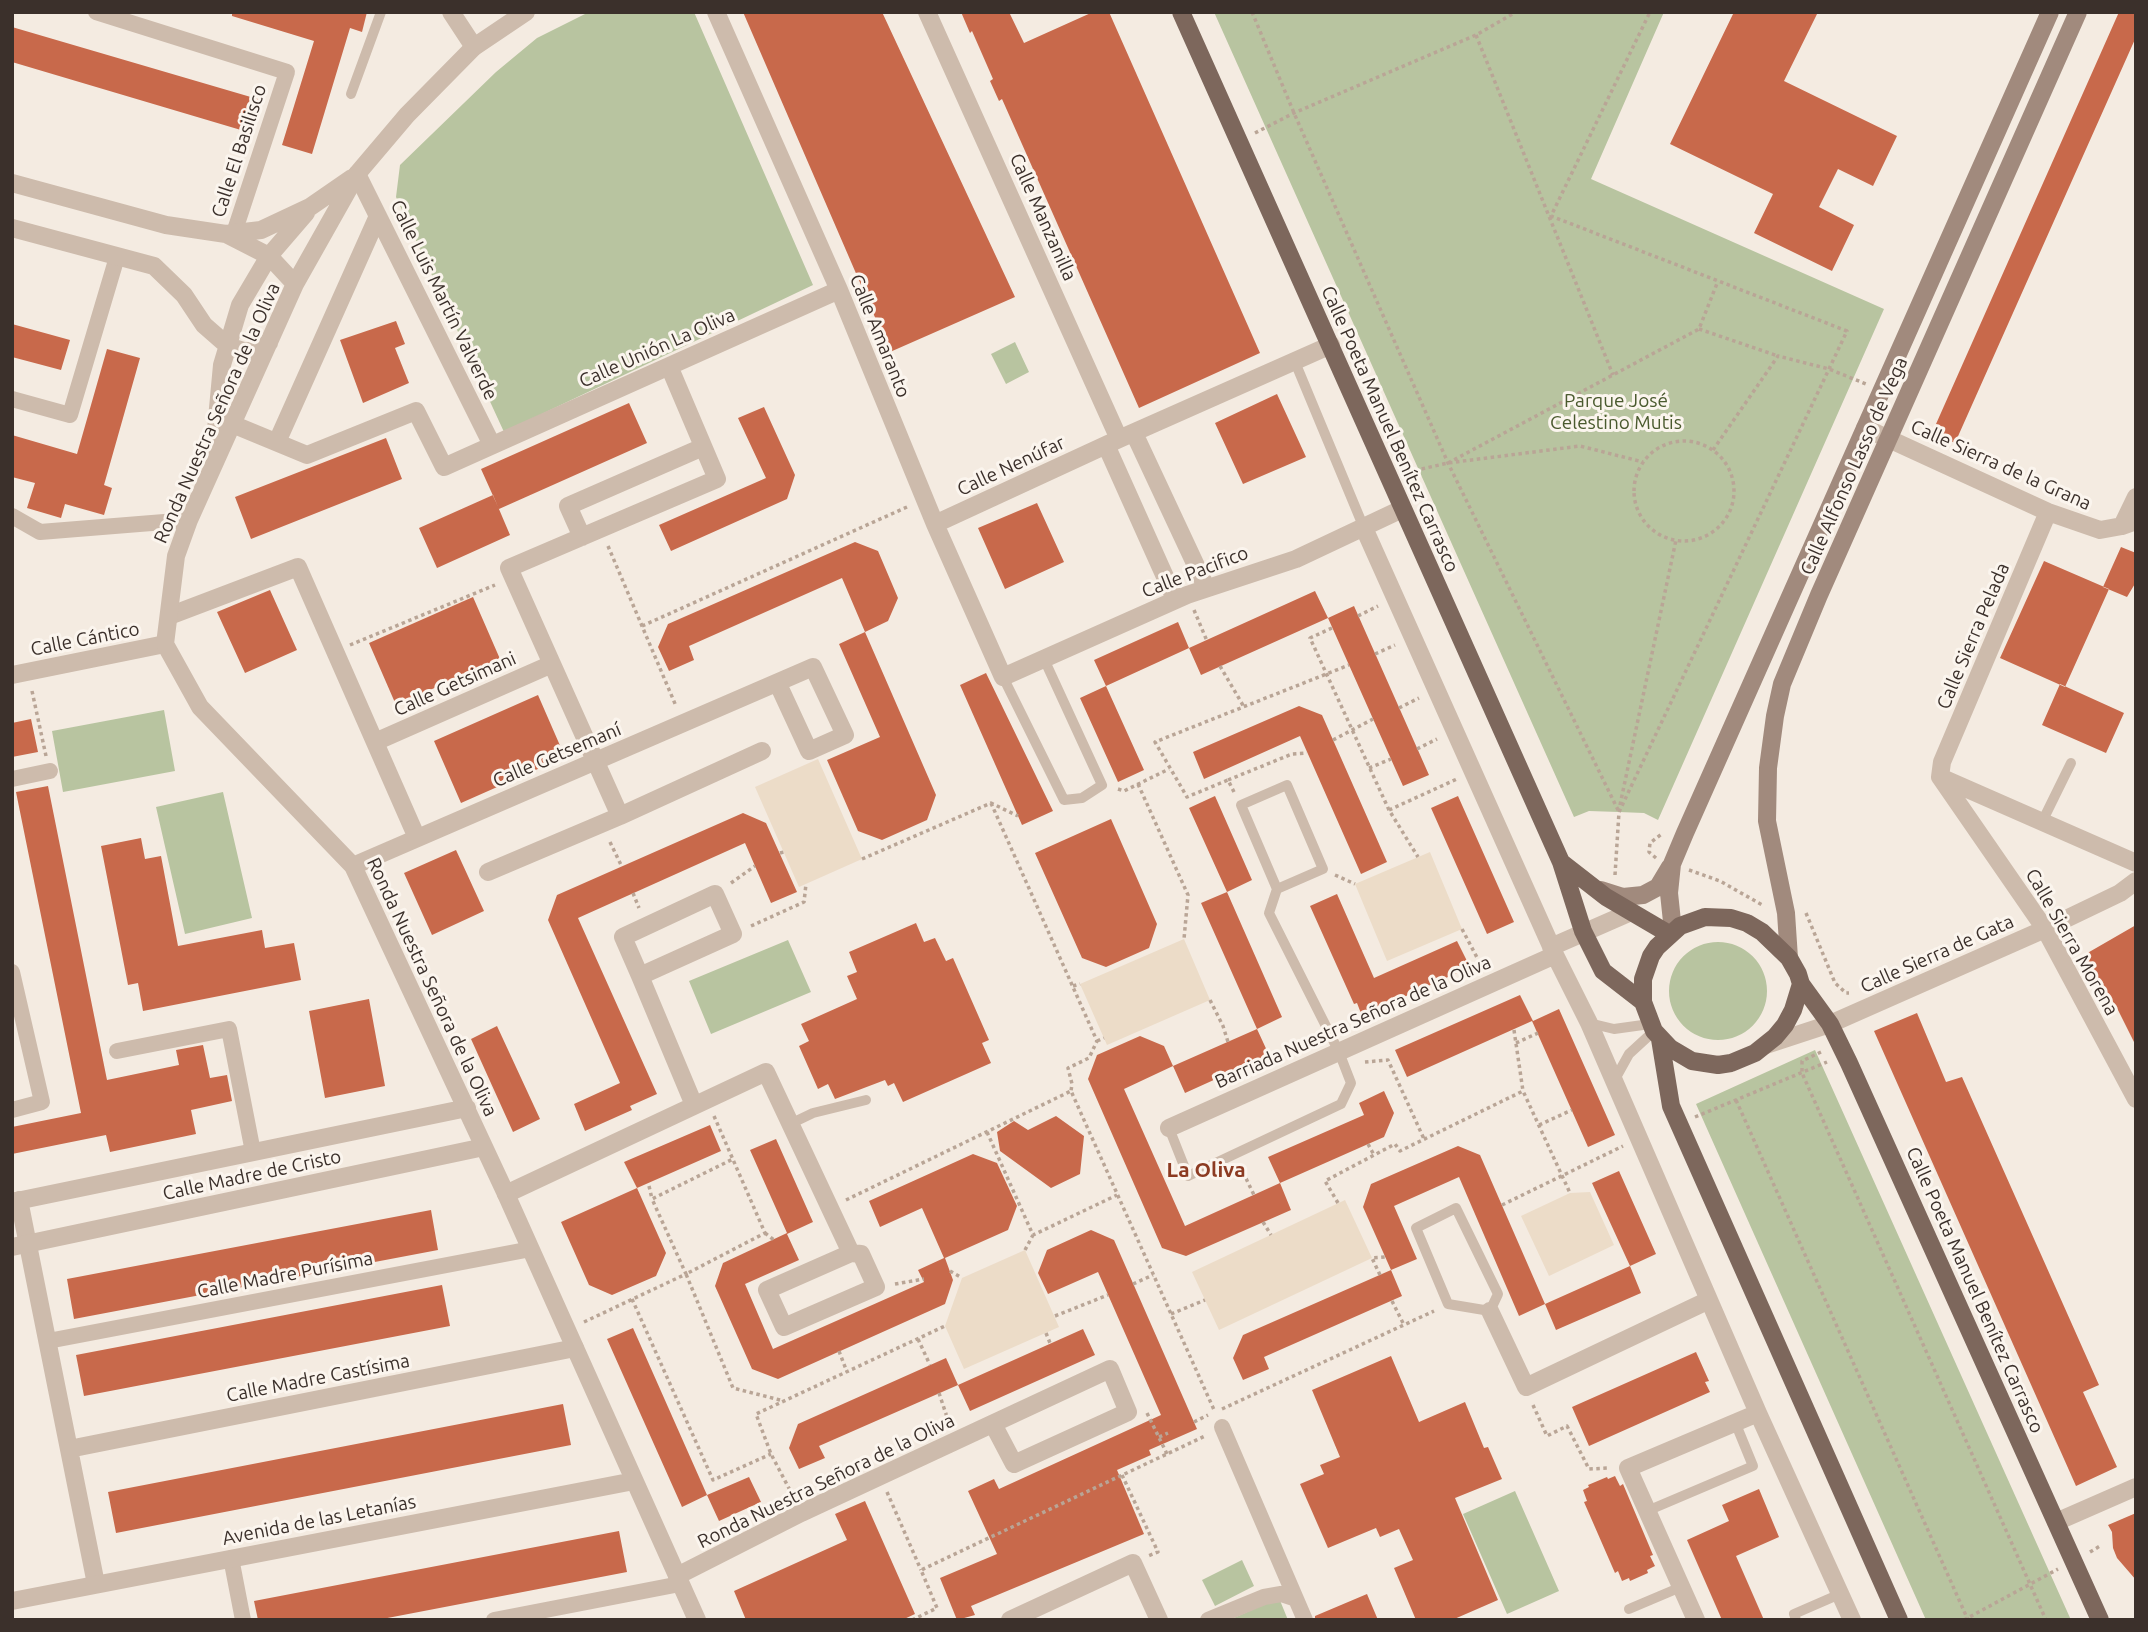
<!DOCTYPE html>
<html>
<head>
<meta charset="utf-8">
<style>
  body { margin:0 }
  #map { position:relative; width:2148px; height:1632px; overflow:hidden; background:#f4ebe1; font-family:Ubuntu,sans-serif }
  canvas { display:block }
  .frame { position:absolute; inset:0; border:14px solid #3b302b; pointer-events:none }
</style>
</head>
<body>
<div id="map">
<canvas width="2148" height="1632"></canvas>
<div class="frame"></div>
</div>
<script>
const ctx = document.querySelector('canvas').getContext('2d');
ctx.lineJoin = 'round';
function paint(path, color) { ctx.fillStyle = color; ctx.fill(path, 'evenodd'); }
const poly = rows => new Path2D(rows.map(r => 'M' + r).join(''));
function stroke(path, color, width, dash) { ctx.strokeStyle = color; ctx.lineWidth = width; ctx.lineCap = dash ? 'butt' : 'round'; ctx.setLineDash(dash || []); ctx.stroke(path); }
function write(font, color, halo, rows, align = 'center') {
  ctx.font = font + ' Ubuntu,sans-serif'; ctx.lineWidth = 6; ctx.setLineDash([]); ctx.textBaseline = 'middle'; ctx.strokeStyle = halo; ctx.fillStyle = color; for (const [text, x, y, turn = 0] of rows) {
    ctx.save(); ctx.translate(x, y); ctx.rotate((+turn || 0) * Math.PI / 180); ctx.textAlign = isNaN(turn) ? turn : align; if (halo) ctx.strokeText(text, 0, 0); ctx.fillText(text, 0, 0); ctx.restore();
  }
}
paint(poly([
  [589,12,694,12,813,285,504,432,396,197,400,165,496,72,537,38],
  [1214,12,1664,12,1591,179,1884,309,1658,820,1644,813,1619,812,1589,811,1574,817],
  [1015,342,1029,372,1006,384,991,354],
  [164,710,175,771,63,792,52,731],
  [223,792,252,918,185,934,156,807],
  [788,940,811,992,711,1034,689,981],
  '1669 991a49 49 0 1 1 98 0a49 49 0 1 1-98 0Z',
  [1815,1050,2071,1620,1926,1620,1696,1104],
  [1515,1491,1559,1591,1507,1614,1463,1514],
  [1242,1560,1254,1586,1215,1606,1202,1580],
  [1279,1598,1288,1620,1229,1620]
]), '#b8c4a0');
paint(poly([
  [818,759,862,859,799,887,755,787],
  [1430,852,1462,929,1387,961,1355,884],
  [1184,939,1210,1000,1107,1045,1080,984],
  [1590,1192,1614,1245,1549,1276,1521,1216,1570,1193],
  [1345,1200,1372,1258,1219,1330,1192,1272],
  [1025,1250,1059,1327,964,1369,945,1326,962,1278]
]), '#ecdcc8');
paint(poly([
  [232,12,367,12,362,32,350,28,312,154,282,145,314,41,232,16],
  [743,12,882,12,1015,297,890,352],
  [961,12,1009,12,1024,43,1093,12,1109,12,1260,353,1139,408,1002,99,999,101,990,81,993,79,972,31,970,33],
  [1734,12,1818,12,1784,81,1897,136,1873,186,1838,169,1819,207,1854,225,1832,271,1754,233,1773,194,1670,144],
  [2119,12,2136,12,2136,37,1955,443,1932,433],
  [12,27,261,100,251,133,12,62],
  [396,321,405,344,395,348,409,383,363,403,340,340],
  [12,324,70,340,61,370,12,357],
  [107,349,140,358,104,485,112,488,104,515,65,504,61,518,27,508,35,483,12,477,12,435,77,454],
  [1277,394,1306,457,1243,484,1215,423],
  [629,403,647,443,499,509,481,469],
  [764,407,795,475,787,499,671,551,659,525,766,478,738,418],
  [386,438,402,479,251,539,235,497],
  [493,495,510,535,437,568,419,528],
  [1037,503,1064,562,1005,589,978,528],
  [855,542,878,551,898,598,888,621,865,632,842,578,689,646,694,660,669,671,658,647,668,624],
  [2121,547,2136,553,2136,582,2127,597,2103,587],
  [2044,561,2109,589,2065,687,2000,658],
  [270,590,297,650,245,673,217,612],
  [1315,591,1328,618,1354,606,1429,775,1403,786,1328,618,1201,675,1189,648],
  [473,597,500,659,396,705,369,643],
  [1178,622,1189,648,1106,686,1094,660],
  [865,632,936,795,927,820,882,840,858,831,827,760,880,737,839,644],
  [986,673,1053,811,1022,825,960,685],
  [2060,684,2124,713,2106,753,2042,725],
  [1106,686,1144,770,1118,782,1080,698],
  [538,695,565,757,461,803,434,741],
  [1299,706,1322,715,1387,862,1361,874,1300,736,1204,779,1193,752],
  [31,719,38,752,12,757,12,723],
  [48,786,107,1080,179,1065,176,1050,203,1045,210,1078,227,1075,232,1101,191,1110,196,1134,110,1152,106,1135,12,1154,12,1127,81,1113,16,792],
  [1215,796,1252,880,1227,892,1189,808],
  [1458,796,1514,922,1487,934,1431,808],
  [743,813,766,823,797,892,771,903,745,843,578,918,657,1094,630,1106,632,1110,585,1131,574,1104,620,1083,548,920,557,895],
  [1111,819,1157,924,1149,948,1106,967,1082,958,1035,853],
  [141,838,145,859,161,856,178,946,262,930,265,948,294,943,301,980,143,1011,138,983,128,985,101,846],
  [456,850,484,911,432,935,404,873],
  [1227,892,1282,1017,1257,1029,1201,903],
  [1337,894,1374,978,1457,941,1470,967,1362,1016,1357,1003,1354,1004,1310,906],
  [916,923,924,942,935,938,946,961,953,958,989,1040,982,1043,991,1063,903,1102,894,1083,888,1086,885,1080,835,1099,828,1084,818,1089,799,1046,809,1041,801,1024,857,999,847,976,857,972,849,952],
  [2136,925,2136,1046,2118,1010,2084,955],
  [1520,995,1533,1021,1559,1009,1615,1135,1588,1147,1532,1021,1407,1077,1395,1050],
  [369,999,385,1086,325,1098,309,1011],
  [1917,1013,1946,1082,1962,1077,2099,1385,2083,1392,2117,1467,2076,1486,1874,1031],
  [497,1026,540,1119,513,1132,471,1039],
  [1257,1029,1269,1055,1185,1093,1173,1066],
  [1140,1036,1164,1046,1173,1066,1124,1089,1185,1226,1280,1183,1291,1210,1186,1256,1162,1248,1088,1079,1097,1055],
  [1384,1091,1394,1113,1384,1137,1280,1183,1268,1157,1364,1115,1359,1103],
  [1056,1116,1084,1136,1080,1174,1051,1188,1000,1151,997,1132,1014,1121,1028,1130],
  [710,1125,721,1151,637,1188,624,1162],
  [776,1139,813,1222,787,1234,799,1260,745,1284,773,1349,924,1282,918,1270,944,1258,922,1208,880,1227,869,1201,973,1154,997,1163,1017,1206,1008,1230,945,1258,953,1280,945,1304,778,1379,752,1369,715,1286,723,1263,787,1233,750,1150],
  [1458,1146,1480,1155,1545,1304,1519,1316,1459,1177,1394,1206,1417,1259,1391,1270,1402,1296,1264,1357,1269,1369,1243,1380,1233,1358,1243,1335,1391,1270,1363,1207,1371,1184],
  [1619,1171,1656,1254,1630,1266,1592,1183],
  [637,1188,666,1253,656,1276,612,1295,589,1285,561,1222],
  [431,1210,438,1250,74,1319,67,1279],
  [1091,1230,1114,1240,1197,1429,1149,1450,1151,1455,1117,1470,1144,1534,971,1606,975,1615,957,1620,940,1578,997,1554,968,1491,994,1479,999,1489,1161,1415,1098,1272,1048,1294,1038,1273,1047,1250],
  [1630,1266,1641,1293,1556,1330,1545,1304],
  [442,1285,450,1326,84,1396,76,1355],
  [633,1328,707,1495,682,1507,607,1339],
  [1083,1329,1095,1355,970,1411,958,1385],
  [1696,1352,1709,1381,1705,1382,1710,1392,1589,1446,1572,1407],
  [1391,1356,1419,1422,1465,1402,1484,1448,1488,1447,1502,1479,1455,1498,1498,1600,1452,1620,1416,1620,1394,1568,1413,1560,1399,1529,1380,1537,1376,1528,1328,1548,1300,1484,1324,1474,1320,1465,1340,1457,1312,1390],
  [946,1358,958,1385,819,1446,825,1458,799,1469,789,1448,798,1424],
  [563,1404,571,1445,116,1533,108,1492],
  [1615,1476,1620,1486,1623,1484,1653,1555,1650,1556,1655,1566,1647,1570,1648,1573,1630,1581,1629,1578,1622,1581,1618,1571,1615,1573,1584,1502,1587,1501,1583,1490,1589,1487,1588,1485,1607,1477,1608,1479],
  [749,1477,761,1502,719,1521,707,1495],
  [1759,1489,1779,1537,1736,1556,1764,1620,1722,1620,1687,1540,1729,1521,1722,1505],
  [865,1501,915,1614,902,1620,746,1620,734,1591,847,1540,835,1514],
  [2136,1513,2136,1580,2117,1558,2113,1548,2112,1532,2108,1525],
  [619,1531,627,1572,377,1620,258,1620,254,1601],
  [1367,1594,1378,1620,1315,1620,1315,1616]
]), '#c8694b');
stroke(poly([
  [1252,12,1294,113,1448,463,1619,812],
  [1476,35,1613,375],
  [1255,133,1294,113,1476,35,1516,12],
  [1699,329,1778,356],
  '1634 491a50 50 0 1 1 100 0a50 50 0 1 1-100 0Z',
  [1713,450,1778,356,1829,369,1866,384],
  [1448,463,1699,329,1718,281],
  [1408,472,1448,463,1580,446,1643,462],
  [608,546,676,706],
  [1194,610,1207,641],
  [1358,616,1378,606],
  [642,626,907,507],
  [1332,628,1310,638,1389,810,1418,857],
  [350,645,495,585],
  [1375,654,1395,645],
  [1220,666,1244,707],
  [32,691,46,756],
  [1399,708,1419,698],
  [1333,740,1373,719],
  [1417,749,1437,739],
  [1369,768,1391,759],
  [1228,780,1292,754,1307,753],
  [1138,784,1188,895,1184,939],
  [1118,789,1124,791,1169,769],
  [1234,792,1228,780,1187,797,1155,742,1349,665],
  [991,803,1097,1041,1089,1058,1068,1068,1072,1084,1071,1091],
  [1620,805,1676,540],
  [1389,810,1457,779],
  [1619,812,1847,331,1551,216,1650,12],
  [610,842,622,867],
  [780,853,784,852],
  [1656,858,1649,852,1650,843,1663,833],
  [862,859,991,803,1018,816],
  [1689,870,1720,881,1764,906],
  [1335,875,1355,884],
  [1615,875,1619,812],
  [731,883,755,866],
  [633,893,639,908],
  [1806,913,1835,983,1846,993,1849,993],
  [751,926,804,902,806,884],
  [1462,929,1482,967],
  [1073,986,1080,984],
  [1210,1000,1223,1026,1228,1042],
  [1514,1030,1523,1091],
  [1097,1041,1104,1038],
  [1516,1043,1538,1033],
  [1821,1052,1802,1061,1802,1073,2046,1620],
  [1365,1062,1388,1060,1424,1139],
  [1736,1100,1968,1620],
  [714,1116,765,1233,686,1274,733,1388,784,1401],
  [1695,1117,1827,1062],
  [1539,1125,1572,1110],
  [987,1132,1033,1235,1117,1195],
  [1368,1144,1374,1155],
  [1240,1166,1254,1195],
  [649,1186,652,1199],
  [846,1200,1071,1091,1215,1412],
  [1338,1203,1325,1181,1395,1144,1400,1151,1523,1091,1570,1193],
  [1502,1205,1623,1146],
  [1263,1222,1271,1235],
  [765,1233,774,1240],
  [1025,1250,1033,1235],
  [950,1271,962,1278],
  [1380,1275,1372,1258,1385,1257],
  [895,1284,924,1279],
  [1133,1284,1153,1275],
  [632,1299,713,1480,771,1454],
  [1392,1301,1404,1325],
  [1171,1314,1205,1300],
  [1055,1316,1108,1295],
  [584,1322,686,1274,652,1199,733,1159],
  [1046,1333,1050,1343],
  [918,1339,930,1365],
  [839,1351,847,1372],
  [939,1393,949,1423],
  [1533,1405,1547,1436,1567,1426,1589,1469,1609,1468],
  [1222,1409,1434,1311],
  [1147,1413,1167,1454],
  [1194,1422,1208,1415],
  [1159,1437,1168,1433],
  [1122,1475,1158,1552,1148,1556],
  [887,1492,921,1570],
  [793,1496,771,1454,756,1414,945,1326],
  [2090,1552,2100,1546],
  [912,1620,937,1608,921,1570,1205,1436],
  [1964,1620,2058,1569]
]), '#b9a596', 3.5, [3.5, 3.5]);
stroke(poly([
  [351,94,381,12],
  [1295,362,1364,528],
  [1003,677,1064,800,1082,798,1102,785,1044,659],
  [2042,822,2071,763],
  [1589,1023,1614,1029,1650,1024],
  [1614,1081,1629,1054,1654,1031],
  [790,1124,813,1113,866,1100],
  [1169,1128,1188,1176,1341,1104,1351,1083,1339,1052,1269,913,1277,889,1241,805,1287,785,1323,869,1277,889],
  [1456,1208,1498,1294,1490,1311,1448,1304,1416,1228,1456,1208],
  [1647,1511,1753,1466,1735,1422],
  [1629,1609,1681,1587],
  [1796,1620,1794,1614,1840,1594]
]), '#cdbbac', 10);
stroke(poly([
  [96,12,287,72,234,233],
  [12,399,70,415,117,257],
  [12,516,40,532,189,520],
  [12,779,50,771],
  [12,972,42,1102,12,1110],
  [117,1051,229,1029,253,1152],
  [48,1341,531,1249],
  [1222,1427,1305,1620],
  [231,1558,243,1620],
  [494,1620,680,1584],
  [1208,1620,1264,1597,1281,1594,1296,1599]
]), '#cdbbac', 16);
stroke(poly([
  [451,12,474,47],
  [716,12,839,290,935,524,1003,677,1187,595,1296,559,1402,509],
  [927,12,1119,439],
  [357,174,492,445],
  [232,424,307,455,416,411,444,467,839,290],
  [1865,428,2048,512,2100,530,2122,526,2136,521],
  [1134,433,1206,587],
  [277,442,378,216],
  [1106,445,1175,599],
  [935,524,1119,439,1331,345],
  [2122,526,2136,497],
  [1364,528,1555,955,1589,1023,1758,1413,1852,1620],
  [582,537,568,506,703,447],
  [169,616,298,567,417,838],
  [12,675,165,644],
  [375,742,552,664],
  [1940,777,2045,929,2136,1099],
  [1940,777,1942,762,2048,512],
  [1940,777,2136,863],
  [620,816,509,568,717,479,669,366],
  [353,866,813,667,845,735,809,751,778,684],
  [488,872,620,816,762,751],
  [1551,947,1631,912],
  [640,976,733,934,715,894,623,937,640,976,694,1105],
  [1766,1045,1830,1024,2045,929,2120,893,2136,881],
  [1169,1128,1555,955],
  [506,1194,766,1072,851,1253],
  [19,1200,96,1584],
  [851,1253,861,1254,876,1287,784,1327,767,1290,851,1253],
  [1490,1311,1526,1387,1709,1300],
  [69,1449,575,1348],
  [2056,1522,2136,1487],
  [677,1576,801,1513,1110,1369,1128,1412,1014,1464,993,1424],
  [1010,1620,1133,1563,1159,1620],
  [1696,1620,1628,1468,1758,1413]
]), '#cdbbac', 18);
stroke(poly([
  [526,12,474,47,407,115,357,174,295,284,189,520,176,556,165,644,200,707,353,866,506,1194,697,1620],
  [12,183,166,225,226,234,261,230,310,207,352,178],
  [12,228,154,266,184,295,204,325,228,346,247,352,269,343],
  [226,234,269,256,295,284],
  [214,451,222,365,240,305,269,256,306,213],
  [12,1202,467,1108],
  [12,1247,484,1147],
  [12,1601,634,1481]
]), '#cdbbac', 18);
stroke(poly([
  [1601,890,1623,897,1643,895,1658,887,1670,867],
  [1673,931,1669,893,1672,864,1685,833,2050,12],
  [1789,958,1786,913,1767,821,1768,768,1775,716,1782,684,1819,595,2078,12]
]), '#a18a7d', 18);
stroke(poly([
  [1181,12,1561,862,1583,931,1603,971,1643,1002],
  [1561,862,1606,897,1669,934],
  [1705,917,1731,918,1747,923,1762,932,1789,958,1798,974,1801,984,1793,1010,1785,1025,1775,1037,1755,1053,1731,1063,1718,1065,1692,1061,1670,1048,1654,1031,1643,1002,1643,979,1651,956,1657,947,1680,926,1705,917],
  [1801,984,1830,1024,1849,1063,2100,1620],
  [1660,1039,1671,1106,1899,1620]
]), '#7d675c', 18);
write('19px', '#3b302b', '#fbf5ee', [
  ["Calle El Basilisco",239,151,-72],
  ["Calle Manzanilla",1043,217,66],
  ["Calle Luis Martín Valverde",444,300,64],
  ["Calle Amaranto",880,336,68],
  ["Calle Unión La Oliva",657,348,-24],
  ["Ronda Nuestra Señora de la Oliva",217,413,-66],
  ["Calle Poeta Manuel Benítez Carrasco",1390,429,66],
  ["Calle Sierra de la Grana",2001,465,24],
  ["Calle Nenúfar",1011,466,-25],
  ["Calle Alfonso Lasso de Vega",1854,466,-66],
  ["Calle Pacifico",1195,572,-21],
  ["Calle Sierra Pelada",1973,636,-67],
  ["Calle Cántico",85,639,-11],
  ["Calle Getsimani",455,684,-24],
  ["Calle Getsemaní",557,755,-23],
  ["Calle Sierra Morena",2072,942,60],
  ["Calle Sierra de Gata",1937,954,-24],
  ["Ronda Nuestra Señora de la Oliva",432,987,65],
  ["Barriada Nuestra Señora de la Oliva",1353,1022,-24],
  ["Calle Madre de Cristo",252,1175,-12],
  ["Calle Madre Purísima",285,1275,-11],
  ["Calle Poeta Manuel Benítez Carrasco",1975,1290,66],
  ["Calle Madre Castísima",318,1378,-11],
  ["Ronda Nuestra Señora de la Oliva",826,1481,-26],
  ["Avenida de las Letanías",319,1520,-11]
]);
write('19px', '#4a5a2e', '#fbf5ee', [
  ["Parque José",1616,401],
  ["Celestino Mutis",1616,423]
]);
write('bold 21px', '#8c3b22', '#fbf5ee', [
  ["La Oliva",1206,1170]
]);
</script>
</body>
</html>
